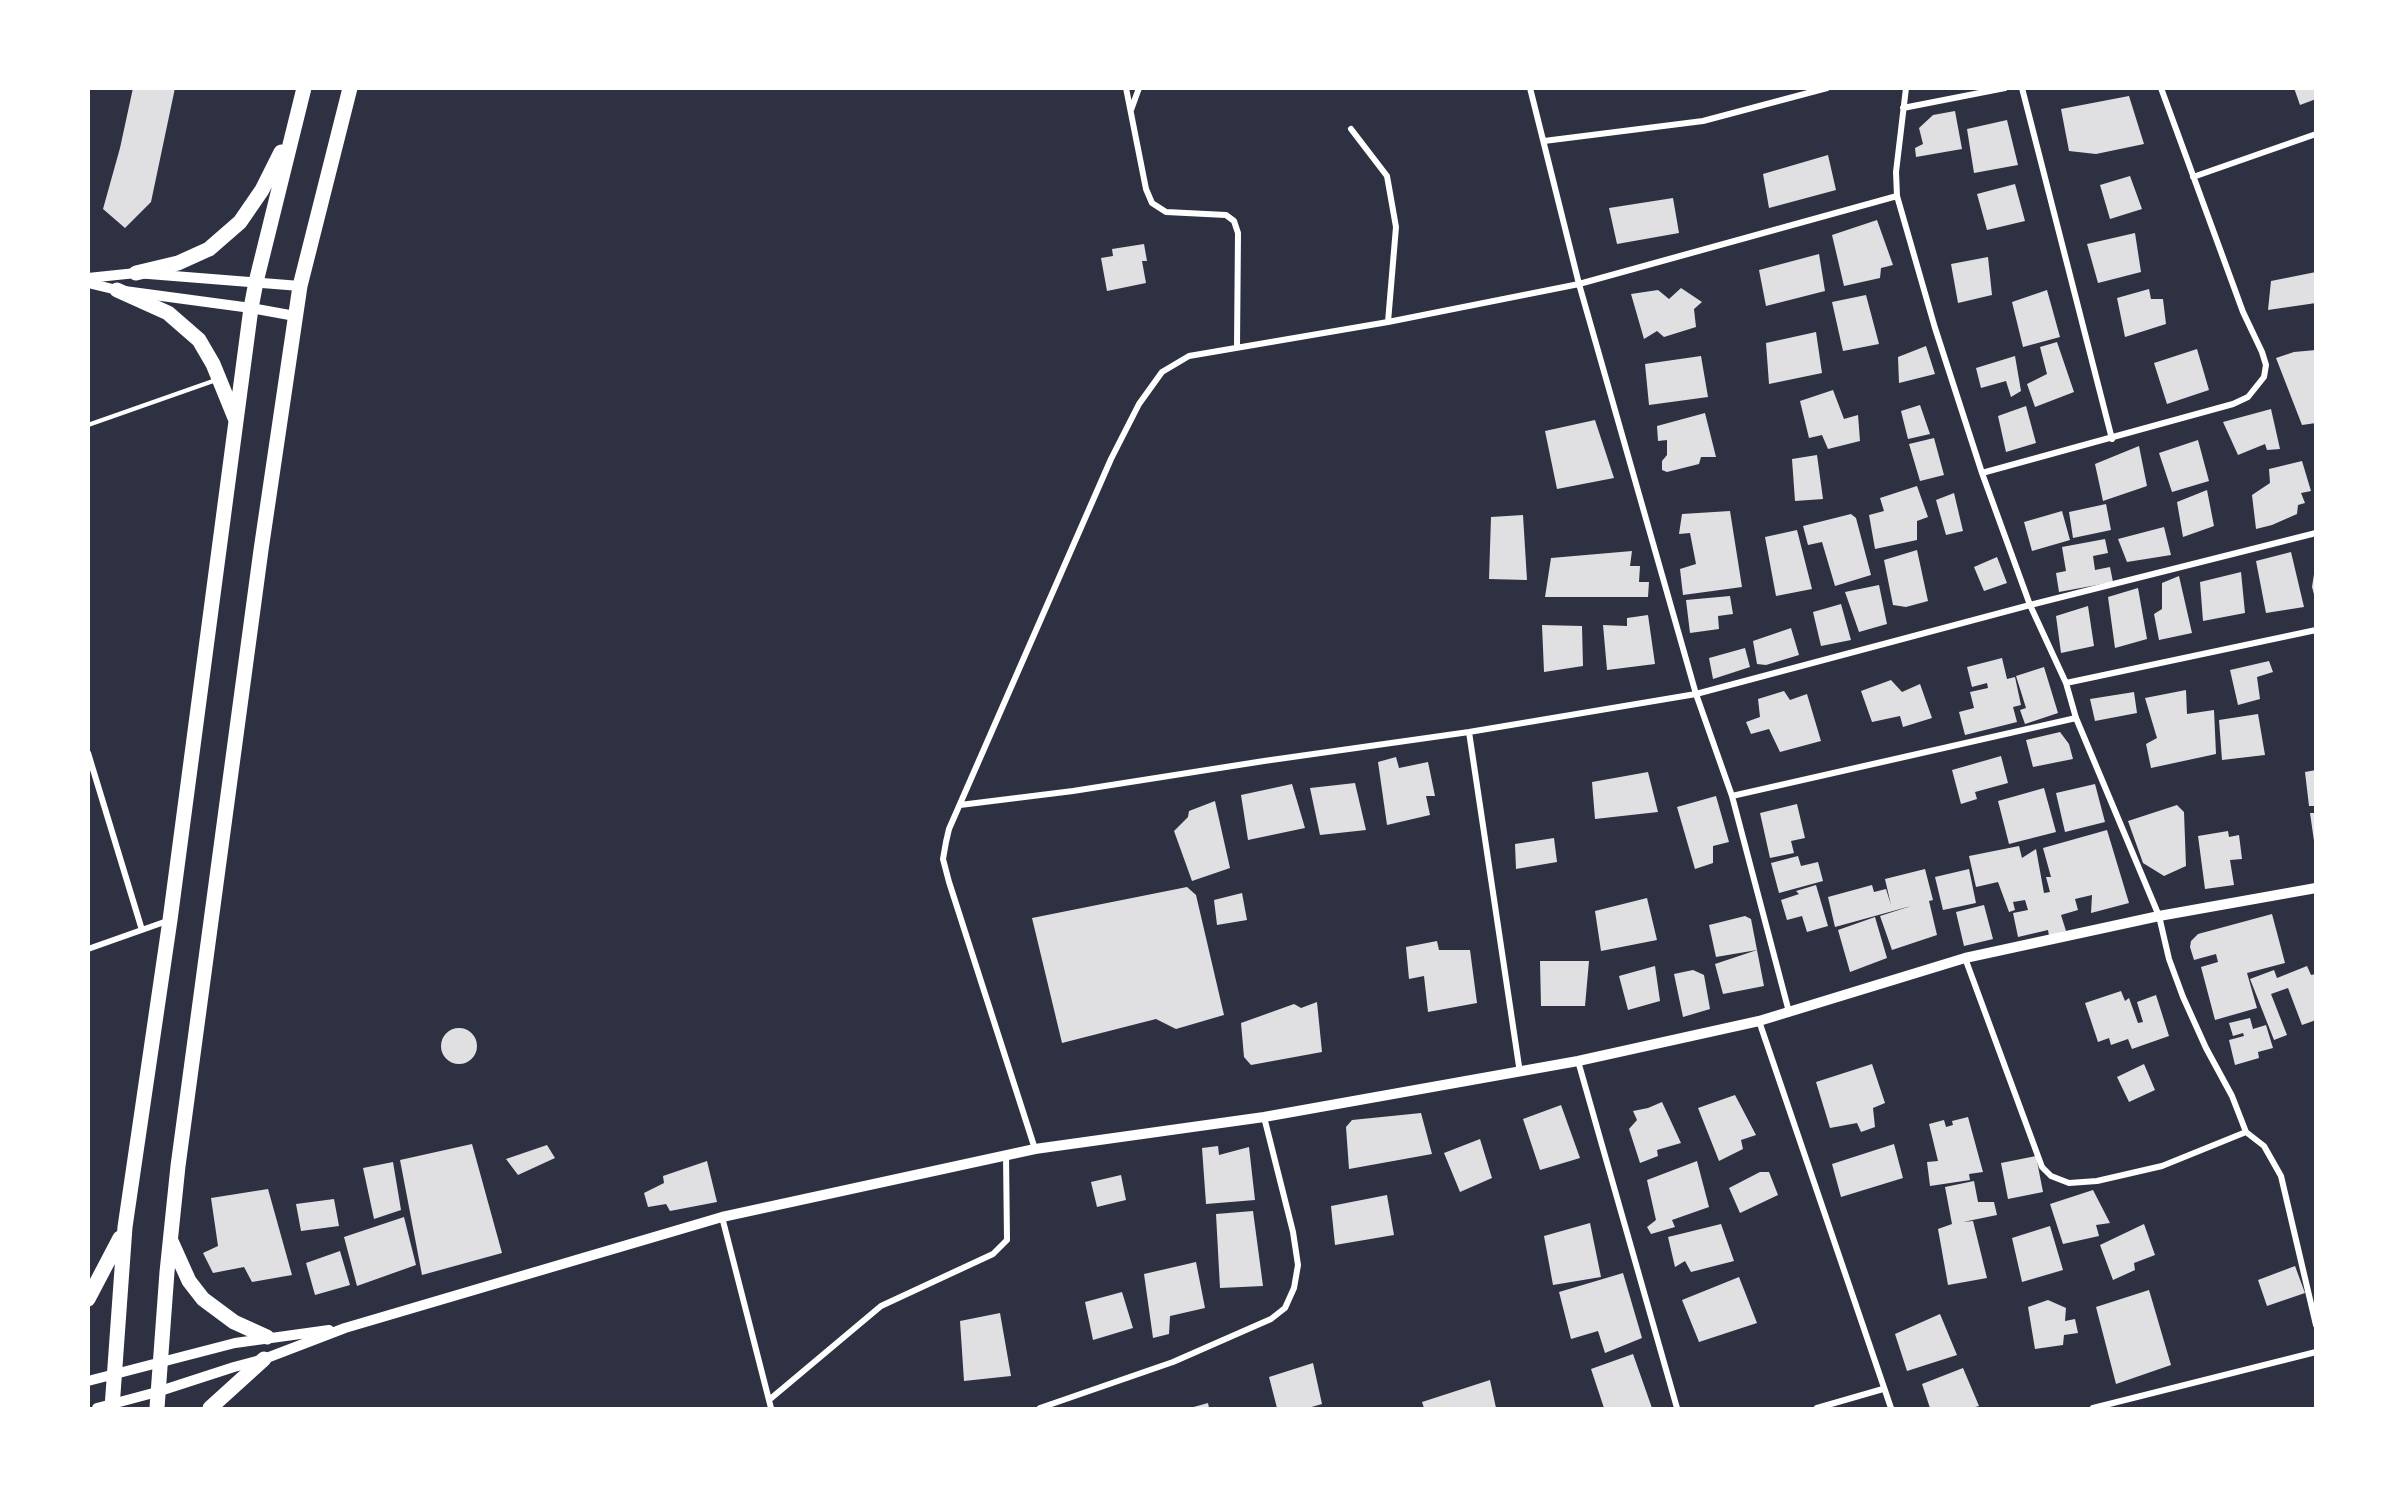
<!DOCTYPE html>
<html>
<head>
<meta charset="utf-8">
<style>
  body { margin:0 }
  #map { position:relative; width:2404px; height:1497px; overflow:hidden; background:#2d3142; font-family:"Noto Sans",sans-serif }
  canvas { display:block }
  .frame { position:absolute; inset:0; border:90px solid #fff; pointer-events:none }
</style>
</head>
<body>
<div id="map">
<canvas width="2404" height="1497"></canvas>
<div class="frame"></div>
</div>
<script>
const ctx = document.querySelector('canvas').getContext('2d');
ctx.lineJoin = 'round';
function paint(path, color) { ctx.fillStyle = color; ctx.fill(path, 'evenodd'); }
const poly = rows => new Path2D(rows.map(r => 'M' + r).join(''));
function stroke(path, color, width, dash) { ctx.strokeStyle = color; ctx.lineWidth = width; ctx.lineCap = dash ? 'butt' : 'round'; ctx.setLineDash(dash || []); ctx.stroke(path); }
paint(poly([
  [133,88,175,88,151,202,125,228,103,209,120,148],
  [2294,88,2316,88,2316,99,2300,105],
  [2129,96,2144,144,2096,154,2069,151,2061,109],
  [1955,111,1962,149,1916,157,1915,148,1923,144,1919,128,1933,115],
  [2007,120,2018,165,1974,173,1967,129],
  [1828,155,1836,190,1769,208,1763,174],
  [2130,176,2142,209,2110,219,2100,185],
  [2015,184,2025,221,1987,230,1977,194],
  [1673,198,1679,233,1617,244,1609,208],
  [1877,220,1893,265,1881,268,1880,278,1844,286,1832,235],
  [2135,233,2141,272,2098,283,2087,244],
  [1144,244,1147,261,1142,261,1146,283,1107,291,1101,258,1113,256,1112,249],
  [1819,254,1825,291,1766,306,1759,270],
  [1988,257,1992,295,1958,303,1951,264],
  [2316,272,2316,303,2268,310,2271,281],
  [1681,288,1702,302,1694,309,1696,327,1664,337,1657,331,1644,339,1631,294,1658,290,1669,299],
  [2149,289,2151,299,2163,299,2166,324,2125,337,2117,298],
  [2047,290,2060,337,2023,347,2012,302],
  [1866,295,1879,344,1843,351,1832,302],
  [1816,332,1822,373,1769,384,1766,343],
  [2057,342,2074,392,2035,407,2027,384,2047,374,2040,347],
  [1926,346,1935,374,1899,383,1898,357],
  [2197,349,2209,390,2167,404,2154,363],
  [2316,350,2316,423,2302,425,2276,358,2294,352],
  [1701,356,1708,397,1649,405,1645,364],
  [2015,356,2021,391,2011,397,2006,381,1981,388,1976,368],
  [1833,390,1844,419,1858,415,1860,441,1828,449,1822,435,1809,438,1800,401],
  [1920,405,1930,434,1908,439,1901,411],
  [2026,406,2036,443,2006,452,1998,416],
  [2271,409,2280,449,2267,450,2265,444,2238,455,2223,422],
  [1705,413,1716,457,1701,457,1699,464,1667,472,1662,470,1662,461,1667,455,1667,440,1658,441,1657,426],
  [1595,420,1614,478,1557,489,1545,431],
  [1934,438,1944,475,1920,481,1909,444],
  [2198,440,2209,481,2172,492,2159,453],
  [2139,446,2147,486,2103,501,2095,464],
  [1817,455,1823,499,1795,501,1792,459],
  [2302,461,2311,491,2301,493,2305,503,2298,505,2297,514,2272,525,2256,529,2252,495,2270,483,2269,469],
  [1917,486,1928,517,1917,521,1917,540,1875,549,1869,515,1884,511,1880,498],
  [2207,490,2214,526,2183,537,2177,502],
  [1954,493,1963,531,1946,535,1936,500],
  [2106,504,2111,530,2073,538,2069,512],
  [1730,511,1742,587,1683,595,1680,569,1696,564,1690,533,1679,534,1682,514],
  [2062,511,2070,540,2032,551,2024,522],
  [1851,514,1856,518,1871,575,1835,586,1822,542,1808,545,1803,526],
  [1523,515,1527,580,1489,579,1491,517],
  [2164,527,2171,555,2127,562,2118,539],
  [1797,530,1812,589,1776,596,1765,537],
  [2105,539,2108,553,2093,556,2095,570,2110,567,2113,582,2059,592,2056,573,2066,571,2062,547],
  [1917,550,1928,601,1906,607,1893,605,1884,560],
  [1632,551,1630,566,1640,566,1639,582,1649,582,1648,597,1545,597,1551,558],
  [2291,552,2304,607,2266,613,2256,561],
  [1997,557,2007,583,1984,591,1974,567],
  [2241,572,2245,613,2203,621,2200,582],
  [2314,574,2316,574,2315,598,2312,587],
  [2179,576,2192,633,2159,640,2154,614,2162,609,2162,583],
  [1879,585,1887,624,1859,632,1845,592],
  [2138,588,2147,639,2115,648,2108,597],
  [1730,596,1733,614,1718,616,1719,629,1690,633,1686,600],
  [1841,604,1851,640,1821,646,1813,612],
  [2088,606,2094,646,2061,653,2056,616],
  [1648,615,1655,664,1607,670,1603,625,1627,626,1627,618],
  [1542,625,1582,626,1583,666,1544,672],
  [1791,628,1799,655,1766,665,1757,664,1753,641],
  [1745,648,1750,667,1713,679,1709,658],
  [2002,658,2007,679,2015,677,2021,705,2013,707,2017,722,1965,735,1959,712,1974,708,1970,692,1988,688,1987,683,1972,687,1967,667],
  [2269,661,2273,672,2257,677,2260,699,2238,705,2230,670],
  [2044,667,2058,713,2025,724,2020,710,2026,708,2016,676],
  [1891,680,1902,692,1920,684,1932,718,1903,727,1900,716,1872,722,1861,691],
  [2186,690,2187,714,2214,710,2216,754,2151,768,2146,744,2157,738,2145,698],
  [1784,691,1790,700,1807,694,1821,741,1780,752,1769,729,1751,734,1746,722,1760,717,1758,699],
  [2134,692,2137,713,2095,721,2090,699],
  [2258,714,2265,755,2222,760,2219,720],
  [2060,732,2069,744,2073,759,2033,767,2026,740],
  [2001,756,2008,783,1975,792,1977,799,1961,804,1952,770],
  [1396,757,1399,768,1428,762,1435,796,1426,796,1430,815,1387,825,1378,762],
  [2316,770,2316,806,2309,806,2305,772],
  [1648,772,1658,812,1595,819,1592,782],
  [1355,783,1366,830,1320,835,1310,788],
  [1292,784,1305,828,1248,840,1241,795],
  [2095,784,2105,822,2065,832,2056,793],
  [2044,788,2056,832,2009,844,1998,801],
  [1716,796,1729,842,1713,846,1713,863,1695,869,1677,807],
  [1215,801,1230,868,1192,881,1174,831,1188,817,1189,811],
  [1797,804,1805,838,1791,841,1794,853,1770,858,1760,813],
  [2177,805,2184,812,2186,866,2164,876,2143,863,2128,821],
  [2310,813,2316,813,2316,841,2314,841],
  [2107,830,2129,903,2091,913,2092,895,2075,899,2078,910,2061,915,2066,931,2049,936,2048,930,2018,937,2013,913,2028,910,2025,900,2013,902,2015,910,2009,912,1998,882,1976,887,1969,856,2019,846,2022,858,2036,849,2044,893,2050,892,2046,877,2051,877,2043,848],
  [2228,831,2229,837,2239,835,2242,859,2230,860,2234,885,2205,889,2198,836],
  [1554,838,1557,862,1516,869,1515,844],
  [1798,856,1801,866,1818,862,1823,881,1779,893,1771,863],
  [1925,869,1933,900,1929,901,1937,935,1892,950,1880,916,1911,906,1835,927,1828,897,1872,885,1874,892,1886,889,1891,905,1885,879],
  [1969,869,1976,903,1943,910,1935,877],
  [1816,885,1828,926,1807,932,1802,916,1787,920,1781,900,1799,894,1796,891],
  [1187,887,1196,895,1224,1015,1176,1029,1156,1019,1062,1043,1032,918],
  [1242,893,1247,920,1217,925,1214,900],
  [1647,898,1657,940,1601,951,1595,911],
  [1984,905,1993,939,1964,946,1956,912],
  [2272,914,2285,963,2247,973,2257,1008,2215,1020,2201,967,2218,962,2216,954,2194,960,2190,947,2191,941,2198,934],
  [1745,916,1751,919,1757,950,1764,986,1723,994,1715,964,1757,950,1716,957,1709,925],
  [1875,917,1887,958,1850,972,1838,930],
  [1437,941,1439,950,1470,950,1477,1003,1428,1012,1424,976,1409,979,1406,947],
  [1540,961,1589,961,1585,1006,1541,1006],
  [1655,966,1660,1001,1628,1010,1619,976],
  [2307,966,2311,975,2316,974,2316,1020,2302,1025,2288,988,2271,994,2287,1035,2274,1040,2250,979,2274,970,2277,978],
  [1693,970,1704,975,1710,1009,1683,1017,1674,974],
  [2121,991,2125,1001,2129,998,2138,1023,2143,1022,2137,1002,2156,995,2169,1036,2132,1049,2128,1039,2111,1045,2109,1038,2098,1042,2085,1003],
  [1317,1002,1322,1052,1251,1065,1244,1057,1241,1023,1294,1004,1301,1008],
  [2250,1018,2253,1029,2266,1025,2273,1048,2258,1052,2259,1058,2235,1065,2229,1040,2244,1036,2243,1033,2233,1036,2229,1023],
  '441 1046a18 18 0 1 1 36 0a18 18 0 1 1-36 0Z',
  [1872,1064,1885,1103,1873,1108,1875,1127,1861,1132,1857,1123,1830,1128,1816,1082],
  [2144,1064,2155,1090,2129,1102,2117,1077],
  [1735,1095,1756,1135,1741,1140,1743,1149,1719,1161,1698,1108],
  [1662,1102,1681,1143,1657,1150,1658,1156,1640,1163,1629,1129,1637,1120,1633,1111,1648,1108],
  [1561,1105,1580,1158,1540,1170,1523,1119],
  [1421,1113,1432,1154,1349,1169,1346,1127,1352,1120],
  [1968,1117,1983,1172,1969,1174,1970,1180,1930,1186,1927,1162,1938,1161,1929,1124,1944,1120,1946,1127,1953,1125,1952,1121],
  [1480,1139,1492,1178,1460,1192,1444,1153],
  [472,1144,502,1253,422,1275,400,1160],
  [1894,1144,1903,1178,1841,1197,1832,1164],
  [547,1145,555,1158,518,1175,506,1159],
  [1218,1146,1219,1155,1249,1147,1255,1200,1206,1204,1202,1148],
  [2036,1156,2043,1192,2008,1199,2001,1163],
  [707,1161,717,1202,670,1211,666,1204,648,1207,644,1193,664,1183,663,1176],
  [1697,1161,1709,1207,1672,1220,1675,1227,1651,1234,1647,1227,1656,1220,1647,1180],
  [393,1162,401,1210,374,1219,363,1168],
  [1760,1172,1769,1172,1778,1195,1740,1213,1729,1188],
  [1121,1175,1126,1200,1097,1207,1091,1182],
  [1974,1181,1978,1202,1994,1202,1997,1215,1963,1222,1973,1221,1987,1278,1948,1285,1938,1229,1952,1224,1945,1187],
  [268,1189,292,1275,252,1282,244,1267,213,1273,203,1253,218,1246,211,1198],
  [2093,1190,2110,1223,2096,1225,2099,1236,2063,1244,2050,1204],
  [1387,1195,1394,1235,1335,1245,1331,1206],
  [334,1199,339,1226,301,1231,296,1204],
  [1253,1211,1263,1286,1220,1288,1216,1214],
  [404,1217,416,1265,357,1286,344,1237],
  [1590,1223,1601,1277,1553,1285,1544,1236],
  [1721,1224,1734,1261,1691,1272,1685,1261,1675,1267,1668,1237],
  [2144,1224,2155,1255,2134,1263,2135,1270,2113,1280,2100,1245],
  [2050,1226,2063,1270,2022,1282,2012,1238],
  [340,1251,350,1285,315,1295,306,1263],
  [1196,1262,1205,1308,1170,1316,1169,1334,1153,1338,1144,1274],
  [2295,1266,2305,1293,2267,1306,2258,1280],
  [1623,1273,1642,1338,1605,1353,1598,1331,1571,1339,1559,1292],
  [1739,1277,1757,1323,1699,1342,1682,1300],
  [2149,1290,2171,1365,2116,1384,2096,1307],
  [1122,1292,1133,1328,1093,1340,1085,1302],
  [2048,1300,2066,1308,2065,1321,2075,1319,2078,1333,2064,1335,2063,1345,2035,1349,2028,1307],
  [1000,1313,1011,1376,964,1381,960,1321],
  [1940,1314,1957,1355,1907,1371,1895,1334],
  [1633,1354,1652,1408,1604,1408,1591,1369],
  [1313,1363,1322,1404,1308,1408,1277,1408,1269,1377],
  [1963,1368,1979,1406,1971,1408,1930,1408,1922,1384],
  [1490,1380,1496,1408,1424,1408,1422,1402],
  [1208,1403,1209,1408,1190,1408]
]), '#e0e0e3');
stroke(poly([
  [88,425,216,380]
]), '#fff', 4.5);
stroke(poly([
  [1126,88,1146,189,1152,203,1166,212,1226,215,1234,221,1238,233,1237,346],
  [1530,88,1579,284,1696,694,1732,796,1789,1012],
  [1906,88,1896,172,1897,196,1935,328,1982,473,2030,605,2066,683,2076,718,2159,916,2169,959,2183,997,2206,1048,2232,1096,2246,1132,2264,1146,2281,1176,2316,1325],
  [2022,88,2112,439],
  [1903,108,2005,88],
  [1131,110,1139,88],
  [1351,129,1387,176,1396,227,1388,322],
  [1544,141,1703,121,1827,88],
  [2193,177,2316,134],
  [1982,473,2233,404,2248,397,2264,377,2266,365,2262,352,2243,312,2161,88],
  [2066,683,2316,630],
  [1469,732,1520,1073],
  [88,753,142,930],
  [1732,796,2076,718],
  [960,805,1073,791,1264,761,1469,732,1696,694,2030,605,2316,533],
  [88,949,170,920],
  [1965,958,2042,1167,2051,1176,2069,1183,2097,1181,2162,1166,2246,1132],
  [1759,1021,1891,1408],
  [1578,1061,1677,1408],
  [1035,1149,949,882,943,859,946,842,949,829,1111,459,1139,404,1162,372,1189,356,1388,322,1579,284,1897,196],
  [722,1217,771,1408],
  [769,1400,881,1306,993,1254,1007,1240,1006,1155],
  [1040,1408,1173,1362,1271,1319,1285,1308,1294,1288,1298,1265,1293,1232,1264,1117],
  [1817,1408,1883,1389],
  [2093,1408,2316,1352]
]), '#fff', 6);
stroke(poly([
  [88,278,136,273,300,286],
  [88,283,117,290,251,308,295,316],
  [88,1381,235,1343,329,1330],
  [97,1408,157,1392,234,1367,264,1359,345,1328,722,1217,1035,1149,1264,1117,1578,1061,1759,1021,1965,958,2159,916,2316,888]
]), '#fff', 10);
stroke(poly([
  [136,273,178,263,209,249,240,222,262,190,281,152],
  [117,290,168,313,199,340,213,364,235,418],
  [171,1241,189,1281,203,1299,234,1322,267,1337],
  [88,1299,120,1238],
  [112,1408,125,1227,170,920,251,308,256,282,304,88],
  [157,1408,167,1272,178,1166,261,550,300,286,350,88],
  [210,1408,264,1359]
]), '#fff', 15);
</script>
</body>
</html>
